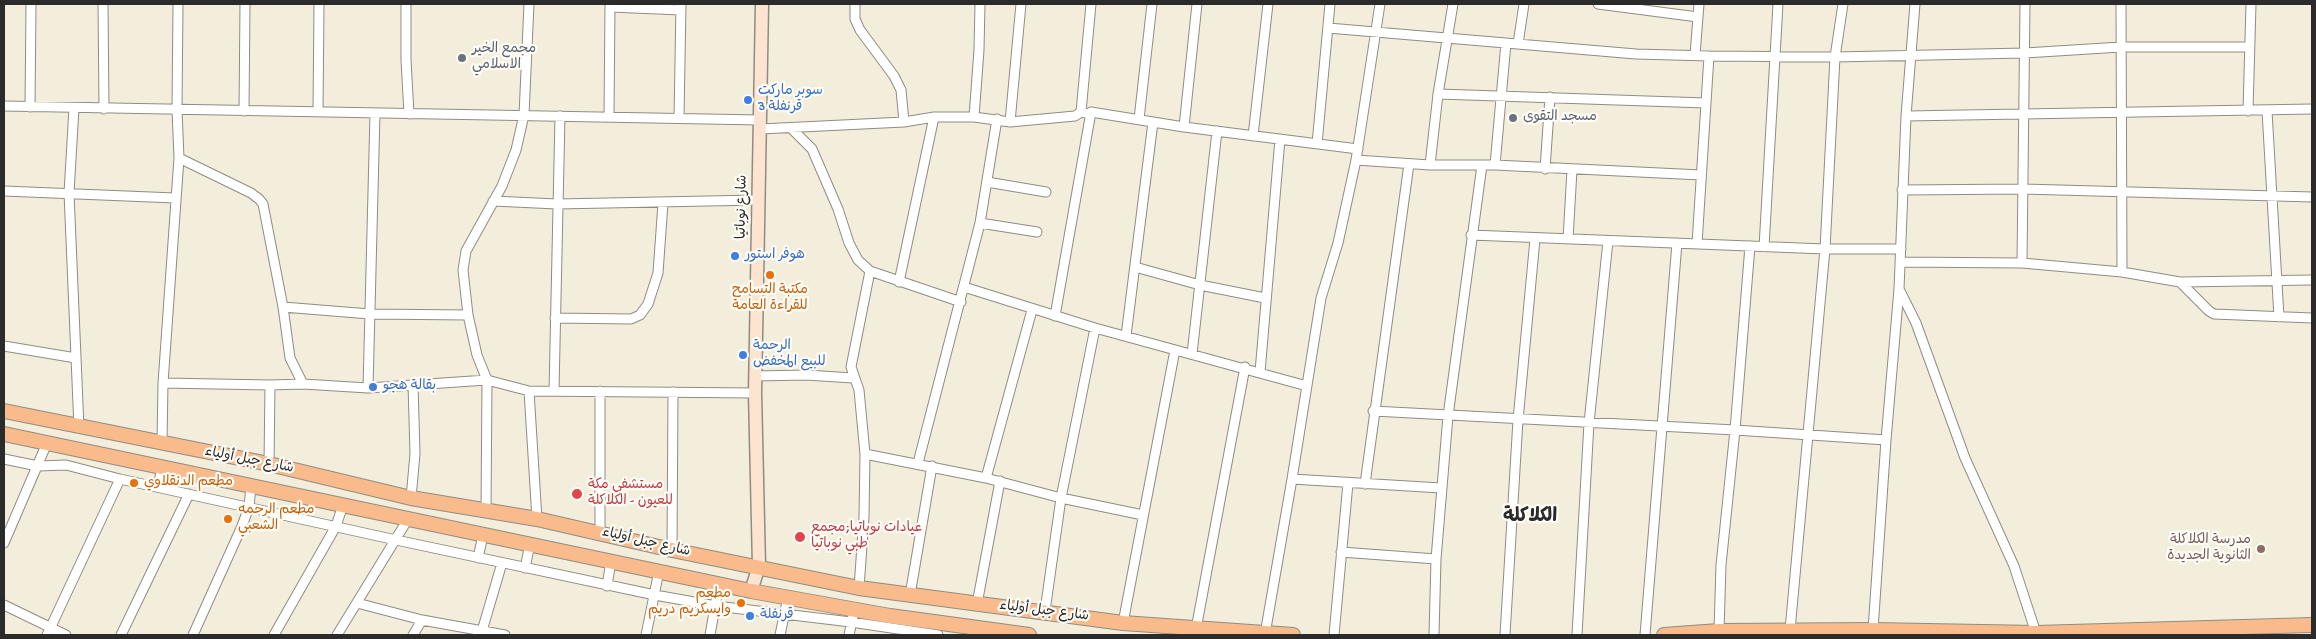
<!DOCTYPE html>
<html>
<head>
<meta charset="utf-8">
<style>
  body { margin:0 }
  #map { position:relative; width:2316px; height:639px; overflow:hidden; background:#f3eedb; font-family:"Gochi Hand",sans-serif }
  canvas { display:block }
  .frame { position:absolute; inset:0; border:5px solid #2b2b2b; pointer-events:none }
</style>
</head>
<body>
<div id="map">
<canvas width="2316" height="639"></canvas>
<div class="frame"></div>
</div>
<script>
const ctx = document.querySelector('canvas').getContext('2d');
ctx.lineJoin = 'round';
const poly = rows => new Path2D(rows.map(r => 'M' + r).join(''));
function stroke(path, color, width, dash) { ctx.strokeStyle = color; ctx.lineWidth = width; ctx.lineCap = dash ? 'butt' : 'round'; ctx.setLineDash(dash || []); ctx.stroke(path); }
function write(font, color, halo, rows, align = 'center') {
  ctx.font = font + ' "Gochi Hand","Playpen Sans Arabic",sans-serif'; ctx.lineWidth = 4.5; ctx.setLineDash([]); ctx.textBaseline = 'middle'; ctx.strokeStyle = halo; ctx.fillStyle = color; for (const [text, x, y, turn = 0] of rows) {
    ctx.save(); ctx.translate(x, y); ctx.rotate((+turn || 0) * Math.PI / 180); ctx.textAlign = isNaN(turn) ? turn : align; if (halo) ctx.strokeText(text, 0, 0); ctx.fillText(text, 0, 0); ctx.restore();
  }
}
const street = poly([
  [103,4,104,109],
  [406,4,406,60,409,114],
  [855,4,855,19,860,30,894,76,901,90,904,122],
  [1598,4,1698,17],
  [2121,4,2122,272],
  [610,7,681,10],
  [1328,28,1636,54,1709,56,1835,57,2025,53,2121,47,2249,47],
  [1518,44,1524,4],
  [1695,55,1699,4],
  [1438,94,1706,103],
  [4,106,760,120],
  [30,107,31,4],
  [74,108,69,193,79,428],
  [244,111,245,4],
  [2248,111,2251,4],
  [2267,111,2279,317],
  [318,112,319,4],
  [1081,112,1091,4],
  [609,116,610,4],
  [1906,116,2312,109],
  [974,117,979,50,980,4],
  [679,118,681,4],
  [1139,119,1152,4],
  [1010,122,1021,4],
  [1184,127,1197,4],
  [791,128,812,149,838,209,849,243,858,260,870,271,961,302],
  [760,129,904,122,934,117,974,117,1010,122,1075,116,1081,112,1089,114],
  [1253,136,1268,4],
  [1317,144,1330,4],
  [179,158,251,193,259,199,263,204,283,307,290,358,303,384],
  [1356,160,1430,165,1495,165,1701,175],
  [1430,165,1438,94,1453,4],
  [1495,165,1506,43],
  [1545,169,1550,97],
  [987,182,1046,192],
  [1902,190,2023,189,2312,197],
  [4,191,175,198],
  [493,201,557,204,758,200],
  [980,223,1037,232],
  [1471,235,1825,249,1901,249],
  [1568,239,1572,170],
  [1697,244,1709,56],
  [1764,247,1778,4],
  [1900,262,2022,263,2122,272,2180,282,2312,280],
  [2022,263,2025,4],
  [1135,267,1200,285,1265,298],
  [899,282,934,117],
  [2180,282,2209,311,2214,314,2312,318],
  [964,287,1095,328,1307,386],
  [1899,289,1916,323,1965,458,2014,566,2036,633],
  [283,307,370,314,468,315],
  [1055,316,1091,112,1184,127,1358,149],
  [555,318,631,319,640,315,648,304,658,273,663,203],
  [1126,336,1153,122],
  [4,346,76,358],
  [1192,354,1217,131],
  [1260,372,1280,139],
  [755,376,806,375,853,378],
  [163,383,270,385,303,384,368,388,487,380,529,391,755,393],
  [368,388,375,113],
  [529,391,537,519],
  [554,391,560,116],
  [1373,411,1735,430,1886,440],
  [162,444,163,383,179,158,177,110,178,4],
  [865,454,986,478,1061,498,1143,515],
  [4,459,38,466,66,465,120,479,396,540,655,595,716,606,851,622,938,635],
  [918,463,980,223,997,119],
  [269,464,270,385],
  [986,478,1032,310],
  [1292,479,1441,488],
  [1365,484,1409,164],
  [158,487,162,467],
  [411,498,415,454,413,384],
  [486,512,487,380,477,355,468,315,463,270,466,251,502,186,516,150,524,115,529,4],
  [600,532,600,391],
  [4,543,47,443],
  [672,550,673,392],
  [1341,552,1436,559],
  [478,558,483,535],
  [525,568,530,544],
  [607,586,611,561],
  [859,588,864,517,865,454,859,390,851,367,870,271],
  [910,595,932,466],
  [357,603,422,620,505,635],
  [977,604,1000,481],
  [4,605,66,635],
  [1045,611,1061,498,1095,328],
  [1123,623,1175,350],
  [1196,629,1245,367],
  [1790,630,1825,249,1835,57,1843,4],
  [1873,630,1886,440,1899,289,1906,116,1915,4],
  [482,631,502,563],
  [1719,631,1721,565,1735,430,1750,246],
  [1265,634,1292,479,1321,298,1338,243,1356,160,1380,4],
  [47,635,120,479],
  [121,635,189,494],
  [193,635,242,526,249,507,251,486],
  [274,635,336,526,343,505],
  [337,635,408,519],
  [413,635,422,620],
  [646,635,659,571],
  [710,635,719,584],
  [780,635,788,597],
  [849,635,853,616],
  [1334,635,1348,483],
  [1434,635,1436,559,1448,416,1482,165],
  [1505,635,1518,420,1535,239],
  [1577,635,1589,423,1608,241],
  [1645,635,1677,243]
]);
const secondary = poly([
  [751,591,759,566,755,393,762,4]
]);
const primary = poly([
  [4,411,269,464,411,498,537,519,672,550,859,588,1123,623,1293,635],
  [4,434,751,591,890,616,1029,635],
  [1664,635,1719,631,1873,630,2036,633,2312,625]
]);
stroke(street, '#8f8c83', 11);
stroke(secondary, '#8f8c83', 15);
stroke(primary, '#8f8c83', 16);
stroke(street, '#fff', 9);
stroke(secondary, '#fde4d1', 12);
stroke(primary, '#fabb8c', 14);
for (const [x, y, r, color] of [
  [462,58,5,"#6b7280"],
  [748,100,5,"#3f7fe0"],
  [1513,118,5,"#6b7280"],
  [735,256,5,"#3f7fe0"],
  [770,275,5,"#e8710a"],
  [743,355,5,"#3f7fe0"],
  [373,387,5,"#3f7fe0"],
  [134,483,5,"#e8710a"],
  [577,494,6,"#e0444e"],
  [228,519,5,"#e8710a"],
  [800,537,6,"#e0444e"],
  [2261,549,5,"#8d6e63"],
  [741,603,5,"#e8710a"],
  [750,616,5,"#3f7fe0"]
]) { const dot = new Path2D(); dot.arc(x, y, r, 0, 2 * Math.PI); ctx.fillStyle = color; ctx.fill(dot); stroke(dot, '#fdfcf7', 2); }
write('14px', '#5b616d', '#fdfcf7', [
  ["مجمع الخير",472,50],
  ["الاسلامي",472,66],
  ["مسجد التقوى",1523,118]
], 'left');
write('14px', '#366cbe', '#fdfcf7', [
  ["سوبر ماركت",758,92],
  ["قرنفلة 3",758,108],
  ["هوفر استور",745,256],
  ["الرحمة",753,347],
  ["للبيع المخفض",753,363],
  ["بقالة هجو",383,387],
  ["قرنفلة",760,616]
], 'left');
write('14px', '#2b2b2b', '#fdfcf7', [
  ["شارع نوباتيا",743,207,-89],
  ["شارع جبل أولياء",249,461,11],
  ["شارع جبل أولياء",646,543,13],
  ["شارع جبل أولياء",1044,612,7]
]);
write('14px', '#c56008', '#fdfcf7', [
  ["مكتبة التسامح",770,291,"center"],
  ["للقراءة العامة",770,307,"center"],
  ["مطعم الدنقلاوي",144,483],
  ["مطعم الرحمه",238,511],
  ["الشعبي",238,527],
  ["مطعم",731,595,"right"],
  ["وايسكريم دريم",731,611,"right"]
], 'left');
write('14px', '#be3a42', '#fdfcf7', [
  ["مستشفى مكة",588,486],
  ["للعيون - الكلاكلة",588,502],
  ["عيادات نوباتيا;مجمع",811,529],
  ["طبي نوباتيا",811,545]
], 'left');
write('14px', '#785e54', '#fdfcf7', [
  ["مدرسة الكلاكلة",2251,541],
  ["الثانوية الجديدة",2251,557]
], 'right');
write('bold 19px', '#2b2b2b', '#fdfcf7', [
  ["الكلاكلة",1530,518]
]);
</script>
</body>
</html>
